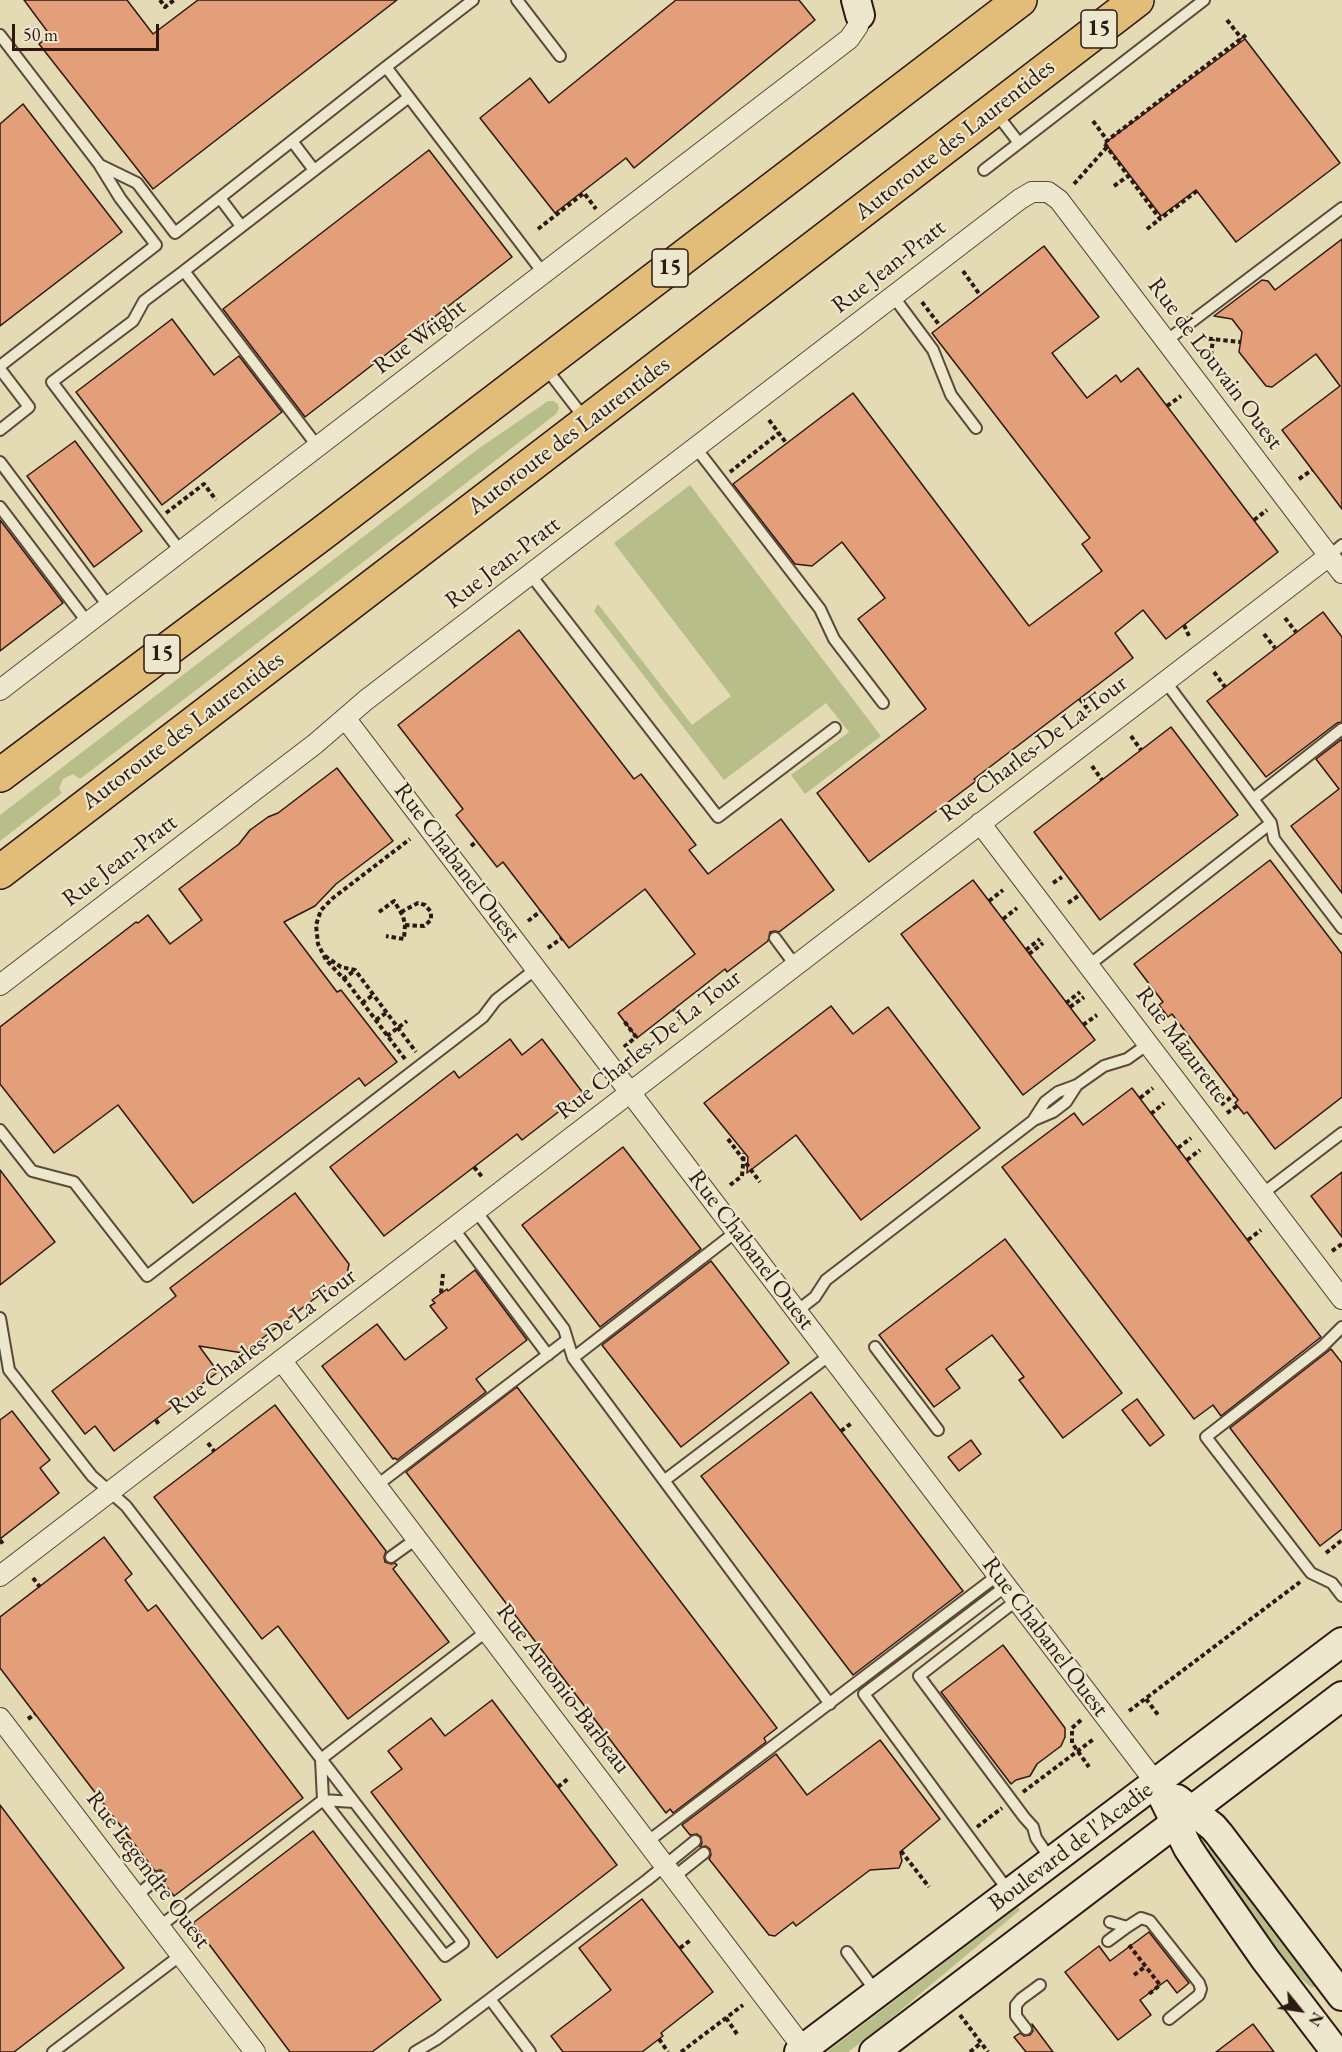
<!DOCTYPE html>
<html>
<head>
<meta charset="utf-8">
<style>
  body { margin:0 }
  #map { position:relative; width:1342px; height:2052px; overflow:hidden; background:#e4dab3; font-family:"EB Garamond",serif }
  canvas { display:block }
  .north { position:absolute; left:1270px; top:1980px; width:60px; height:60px; -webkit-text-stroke:4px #ede7ce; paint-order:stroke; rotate:120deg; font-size:16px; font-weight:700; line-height:24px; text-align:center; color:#2e1911 }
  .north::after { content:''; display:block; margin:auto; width:21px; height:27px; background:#2e1911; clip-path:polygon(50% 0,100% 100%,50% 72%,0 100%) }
  .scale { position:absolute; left:12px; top:24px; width:147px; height:27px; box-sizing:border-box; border:3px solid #2e1911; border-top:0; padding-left:8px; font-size:18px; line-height:21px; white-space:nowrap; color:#2e1911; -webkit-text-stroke:4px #ede7ce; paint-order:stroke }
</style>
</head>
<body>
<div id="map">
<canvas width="1342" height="2052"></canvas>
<div class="north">N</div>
<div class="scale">50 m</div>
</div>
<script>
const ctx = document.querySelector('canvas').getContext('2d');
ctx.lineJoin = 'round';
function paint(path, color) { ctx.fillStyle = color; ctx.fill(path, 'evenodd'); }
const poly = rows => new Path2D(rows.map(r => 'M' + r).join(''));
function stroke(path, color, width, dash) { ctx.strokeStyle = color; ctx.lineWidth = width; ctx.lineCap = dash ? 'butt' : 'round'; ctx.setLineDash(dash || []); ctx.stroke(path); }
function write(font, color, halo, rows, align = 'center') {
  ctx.font = font + ' "EB Garamond",serif'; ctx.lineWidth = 4.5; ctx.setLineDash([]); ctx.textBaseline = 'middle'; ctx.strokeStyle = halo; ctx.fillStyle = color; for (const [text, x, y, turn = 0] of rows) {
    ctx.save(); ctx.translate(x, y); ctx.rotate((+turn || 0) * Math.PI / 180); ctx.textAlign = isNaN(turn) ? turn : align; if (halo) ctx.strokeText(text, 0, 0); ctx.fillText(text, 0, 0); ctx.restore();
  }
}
paint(poly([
  [548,401,553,401,558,404,559,409,556,414,80,779,73,774,63,779,59,789,62,793,0,841,0,815,478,449],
  [690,485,881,736,805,794,791,775,849,732,826,703,724,780,594,611,598,604,692,725,731,696,614,543],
  [1210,1848,1315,1986,1312,1988,1289,1969,1243,1905,1207,1850],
  [1018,1907,1020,1910,882,2026,848,2052,827,2052]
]), '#b8be8a');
const building = poly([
  [24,0,127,0,153,34,198,0,397,0,153,189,39,44,50,35,24,0],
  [676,0,799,0,815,20,634,168,626,158,555,213,480,118,530,78,549,103,676,0],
  [1245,39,1340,163,1236,242,1196,190,1161,216,1105,143,1245,39],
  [23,104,122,232,0,326,0,124,23,104],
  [429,150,512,257,305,417,223,309,429,150],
  [1342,239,1342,509,1282,430,1340,386,1316,354,1272,387,1266,386,1239,352,1242,332,1232,319,1214,316,1262,280,1268,281,1275,290,1342,239],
  [1044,246,1099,317,1052,353,1087,398,1116,375,1121,382,1138,368,1278,552,1166,639,1143,610,1115,633,1133,658,974,779,976,781,869,862,817,793,926,709,858,619,885,598,842,542,812,566,795,564,733,484,853,393,1029,626,1102,571,1082,544,1090,538,932,333,1044,246],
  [172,319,214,375,239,356,282,412,162,505,76,392,172,319],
  [75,441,142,531,94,567,27,476,75,441],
  [0,520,63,603,0,651,0,520],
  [1323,612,1342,637,1342,722,1337,723,1266,777,1207,701,1323,612],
  [519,630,634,779,641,774,696,845,689,850,708,874,781,819,834,890,779,932,775,931,770,932,768,941,727,972,725,969,637,1038,618,1013,695,954,645,889,569,948,503,862,497,867,456,815,463,809,398,725,519,630],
  [1171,727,1238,815,1100,920,1034,832,1171,727],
  [1342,739,1342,893,1291,826,1339,789,1316,759,1342,739],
  [337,768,393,841,336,884,315,906,284,922,337,992,341,990,397,1062,365,1086,359,1078,193,1203,118,1105,54,1153,0,1084,0,1027,136,922,138,923,148,915,170,944,202,920,179,889,239,844,250,830,268,817,278,813,337,768],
  [1270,860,1342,954,1342,1097,1275,1149,1247,1112,1244,1114,1235,1103,1238,1100,1172,1014,1168,1017,1159,1005,1163,1002,1134,964,1270,860],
  [973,880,1095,1040,1023,1095,901,934,973,880],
  [831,1006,853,1034,888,1007,980,1128,861,1220,796,1135,747,1173,748,1157,704,1103,831,1006],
  [510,1039,522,1055,542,1039,583,1093,522,1140,517,1134,384,1236,330,1167,454,1071,459,1078,510,1039],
  [1132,1088,1321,1337,1221,1416,1213,1405,1194,1419,1002,1167,1074,1113,1083,1125,1132,1088],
  [623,1147,701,1249,600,1327,522,1225,623,1147],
  [0,1170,55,1242,0,1285,0,1170],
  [1342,1172,1342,1237,1311,1196,1342,1172],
  [295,1193,349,1264,347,1274,243,1353,199,1346,218,1372,114,1451,95,1426,85,1434,52,1391,176,1296,170,1288,295,1193],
  [1005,1239,1122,1393,1063,1438,1019,1380,1024,1377,992,1335,946,1369,960,1388,934,1407,879,1335,1005,1239],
  [711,1261,789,1363,681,1447,602,1345,711,1261],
  [475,1270,527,1340,476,1379,486,1392,397,1460,395,1458,393,1459,322,1366,377,1324,405,1360,447,1328,430,1306,435,1303,432,1300,447,1289,448,1291,475,1270],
  [1331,1349,1342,1363,1342,1529,1320,1546,1230,1428,1331,1349],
  [517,1387,777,1728,764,1738,766,1742,673,1813,670,1809,666,1813,406,1472,517,1387],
  [811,1392,963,1591,853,1675,701,1476,811,1392],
  [1137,1399,1164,1435,1150,1446,1122,1410,1137,1399],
  [275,1405,386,1551,384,1557,385,1562,391,1564,395,1563,397,1565,393,1569,449,1642,348,1719,278,1626,262,1639,154,1497,275,1405],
  [12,1411,50,1460,40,1468,59,1493,0,1539,0,1420,12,1411],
  [971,1440,981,1454,959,1471,948,1457,971,1440],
  [104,1537,132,1574,125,1580,148,1611,156,1605,303,1798,174,1896,164,1883,166,1879,165,1873,161,1870,155,1871,0,1668,0,1617,104,1537],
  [1003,1645,1065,1728,1065,1737,1061,1746,1037,1764,1030,1776,1016,1780,1011,1784,941,1692,1003,1645],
  [492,1700,617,1865,497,1958,371,1792,402,1769,388,1751,431,1718,445,1736,492,1700],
  [880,1740,940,1819,900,1852,902,1861,899,1868,870,1870,796,1926,793,1922,775,1936,769,1935,709,1859,711,1855,710,1849,706,1846,700,1847,702,1843,701,1837,697,1834,690,1835,682,1825,776,1754,807,1795,880,1740],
  [0,1805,124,1968,14,2052,0,2052,0,1805],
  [313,1831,441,2000,372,2052,290,2052,193,1923,313,1831],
  [642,1899,713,1992,661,2033,663,2036,642,2052,563,2052,551,2036,611,1990,579,1948,642,1899],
  [1149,1932,1189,1983,1177,1993,1167,1980,1140,2000,1151,2015,1118,2040,1065,1972,1099,1946,1110,1961,1149,1932],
  [1032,2024,1053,2052,1026,2052,1014,2037,1020,2033,1024,2036,1030,2035,1033,2031,1032,2024],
  [1253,2024,1274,2052,1216,2052,1253,2024]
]);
paint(building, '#e39e7a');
stroke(building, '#2e1911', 1.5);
const lane = poly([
  [473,0,386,67,544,274],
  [517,0,560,56],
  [0,35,99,164,120,198,156,245,0,366],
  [996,113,1019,143],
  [292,141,314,170],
  [100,165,137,183,175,233,386,67],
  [984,170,1204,0],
  [220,198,241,226],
  [184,271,409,97],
  [893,296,933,350,951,395,976,428],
  [1166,341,1342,208],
  [545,367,585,419],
  [0,369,29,407,0,430],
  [696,448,820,609,834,639,883,703],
  [0,462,109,607],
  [0,507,88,623],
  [181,552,52,382,133,321,144,301,184,271,318,447],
  [1329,556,1342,545],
  [530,574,718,817,835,728],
  [1253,799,1342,729],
  [1271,823,1274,839,1342,928],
  [775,938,795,965],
  [1089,965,1271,823,1165,681],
  [1034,1119,1045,1102,1058,1092,1077,1085,1104,1066,1127,1059,1148,1044],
  [0,1130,32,1171,74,1182,147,1276,483,1017,496,1000,537,968],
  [1262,1194,1342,1133],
  [476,1211,564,1329,573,1358,830,1704],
  [453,1228,548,1355],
  [797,1311,815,1297,826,1280,1034,1120,1053,1112,1066,1102,1077,1085],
  [0,1318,9,1370,92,1476,126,1506,463,1943,445,1956,323,1800,159,1927],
  [1342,1327,1323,1346,1206,1437,1311,1573,1332,1583,1342,1596],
  [875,1347,938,1430],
  [573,1358,737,1231],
  [665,1480,830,1355],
  [376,1486,567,1340],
  [391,1557,416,1539],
  [1006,1586,864,1694,1010,1893],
  [1017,1600,919,1676,1024,1817,1033,1827,1036,1838,1052,1861],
  [354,1802,323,1800,321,1759,487,1631],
  [647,1842,998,1575],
  [674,1877,704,1853],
  [136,1896,159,1877],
  [1110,1922,1127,1927,1141,1918,1150,1921,1199,1983,1201,1989,1199,1995,1169,2019],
  [1108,1941,1127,1927],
  [847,1952,877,1993],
  [1026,2029,1016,2016,1016,2005,1021,1999,1040,1985],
  [53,2052,181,1955],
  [415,2052,437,2039,490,1999],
  [530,2052,490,1999,647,1880,695,1841]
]);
const street = poly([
  [0,690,849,39,858,26,860,15],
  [345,718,1156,1783],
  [980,823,1342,1299],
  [0,985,315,744,366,700,481,612,1020,199,1032,192,1048,192,1059,200,1342,573],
  [281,1360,804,2049],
  [0,1576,1329,556],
  [0,1718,255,2052]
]);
const secondary = poly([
  [856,0,860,15],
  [1156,1783,1188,1848,1198,1863,1265,1959,1336,2052],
  [1177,1799,1213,1827,1219,1834,1342,1996],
  [799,2052,1342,1642],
  [874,2052,1342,1696]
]);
const highway = poly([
  [0,775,320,535,1020,0],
  [0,872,1137,0]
]);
stroke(lane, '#5c493a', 14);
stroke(street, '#5c493a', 22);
stroke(secondary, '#2e1911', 32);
stroke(highway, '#2e1911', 36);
stroke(poly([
  [160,0,165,7,174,0],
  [1227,20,1242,39],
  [1093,121,1107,140],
  [1074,184,1107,147],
  [1114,186,1128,176],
  [1197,191,1160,219,1104,143,1246,35],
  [538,229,584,193,596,209],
  [1147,229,1160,219],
  [963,271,980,295],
  [922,302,940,326],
  [1195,343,1202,338,1241,342],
  [1210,363,1213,339],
  [1167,406,1181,396],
  [769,420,787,444],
  [730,472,779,433],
  [1299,479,1312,470],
  [166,513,204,484,216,500],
  [1254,520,1267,510],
  [1285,618,1296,632],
  [1184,625,1189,636],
  [1264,634,1275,648],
  [1214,672,1225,687],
  [1080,699,1090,712],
  [1131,736,1141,750],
  [1092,766,1102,780],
  [471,846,477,841],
  [1053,883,1062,877],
  [989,901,1003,890],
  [1068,903,1081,894],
  [379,912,394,901,403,916,405,925,404,939,386,936],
  [401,912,418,903,425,905,431,912,431,920,424,926,405,925],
  [1003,919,1017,908],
  [528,921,541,911],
  [548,948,562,938],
  [1026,950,1040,939],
  [1029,954,1043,943],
  [325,956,341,967,355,970,416,1052],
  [343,979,354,971],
  [1141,999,1153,989],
  [362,1003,373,995],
  [1066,1003,1080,992],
  [1070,1007,1084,997],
  [674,1010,684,1023],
  [376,1020,386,1013],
  [1156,1020,1165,1013],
  [1083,1025,1097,1015],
  [387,1036,407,1021],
  [624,1047,636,1037,624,1021],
  [1179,1049,1191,1040],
  [405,1059,347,982,326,960,318,944,316,925,321,910,333,898,410,839],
  [1140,1098,1153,1088],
  [1221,1105,1234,1095],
  [1227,1113,1237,1106],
  [1151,1114,1164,1103],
  [728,1139,760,1182],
  [1178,1148,1191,1138],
  [1187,1160,1200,1150],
  [474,1167,483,1178],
  [730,1185,742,1176,744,1153],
  [1248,1240,1261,1230],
  [1332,1251,1342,1244],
  [441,1293,443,1274],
  [306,1305,310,1309],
  [156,1420,159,1425],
  [841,1431,853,1422],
  [208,1443,214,1451],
  [0,1540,3,1544],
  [1326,1553,1342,1540],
  [33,1578,40,1587],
  [1146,1699,1159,1716],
  [1129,1711,1300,1582],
  [28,1719,35,1714],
  [1081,1720,1072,1728,1072,1743,1089,1767],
  [558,1787,569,1778],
  [1023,1792,1095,1738],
  [977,1827,1002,1808],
  [121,1841,128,1836],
  [901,1851,929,1887],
  [1129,1945,1160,1985,1149,1994],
  [680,1948,692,1939],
  [1134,1975,1146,1966],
  [960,2015,988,2052],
  [726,2018,737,2034],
  [659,2039,668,2052],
  [681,2052,743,2005],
  [970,2052,981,2043]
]), '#2e1911', 4, [4.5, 3]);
stroke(lane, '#ede7ce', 10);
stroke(street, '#ede7ce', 20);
stroke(secondary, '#ede7ce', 28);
stroke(highway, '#e2bd7a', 33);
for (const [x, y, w] of [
  [1099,29,36],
  [670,268,36],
  [162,654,36]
]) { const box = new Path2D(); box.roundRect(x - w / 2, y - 19, w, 38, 4.5); ctx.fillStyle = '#ede7ce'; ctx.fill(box); stroke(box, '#2e1911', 1.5); }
write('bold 22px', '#2e1911', null, [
  ["15",1099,29],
  ["15",670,268],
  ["15",162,654]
]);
write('24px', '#2e1911', '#ede7ce', [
  ["Autoroute des Laurentides",955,140,-38],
  ["Rue Jean-Pratt",889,267,-38],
  ["Rue Wright",420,337,-37],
  ["Rue de Louvain Ouest",1215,364,53],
  ["Autoroute des Laurentides",569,436,-37],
  ["Rue Jean-Pratt",503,563,-37],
  ["Autoroute des Laurentides",183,731,-37],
  ["Rue Charles-De La Tour",1034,749,-37],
  ["Rue Jean-Pratt",120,861,-37],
  ["Rue Chabanel Ouest",457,863,53],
  ["Rue Charles-De La Tour",649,1045,-38],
  ["Rue Mazurette",1182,1045,53],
  ["Rue Chabanel Ouest",751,1250,53],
  ["Rue Charles-De La Tour",263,1342,-37],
  ["Rue Chabanel Ouest",1045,1637,53],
  ["Rue Antonio-Barbeau",563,1689,53],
  ["Boulevard de l'Acadie",1071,1847,-37],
  ["Rue Legendre Ouest",148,1870,53]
]);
</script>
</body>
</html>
